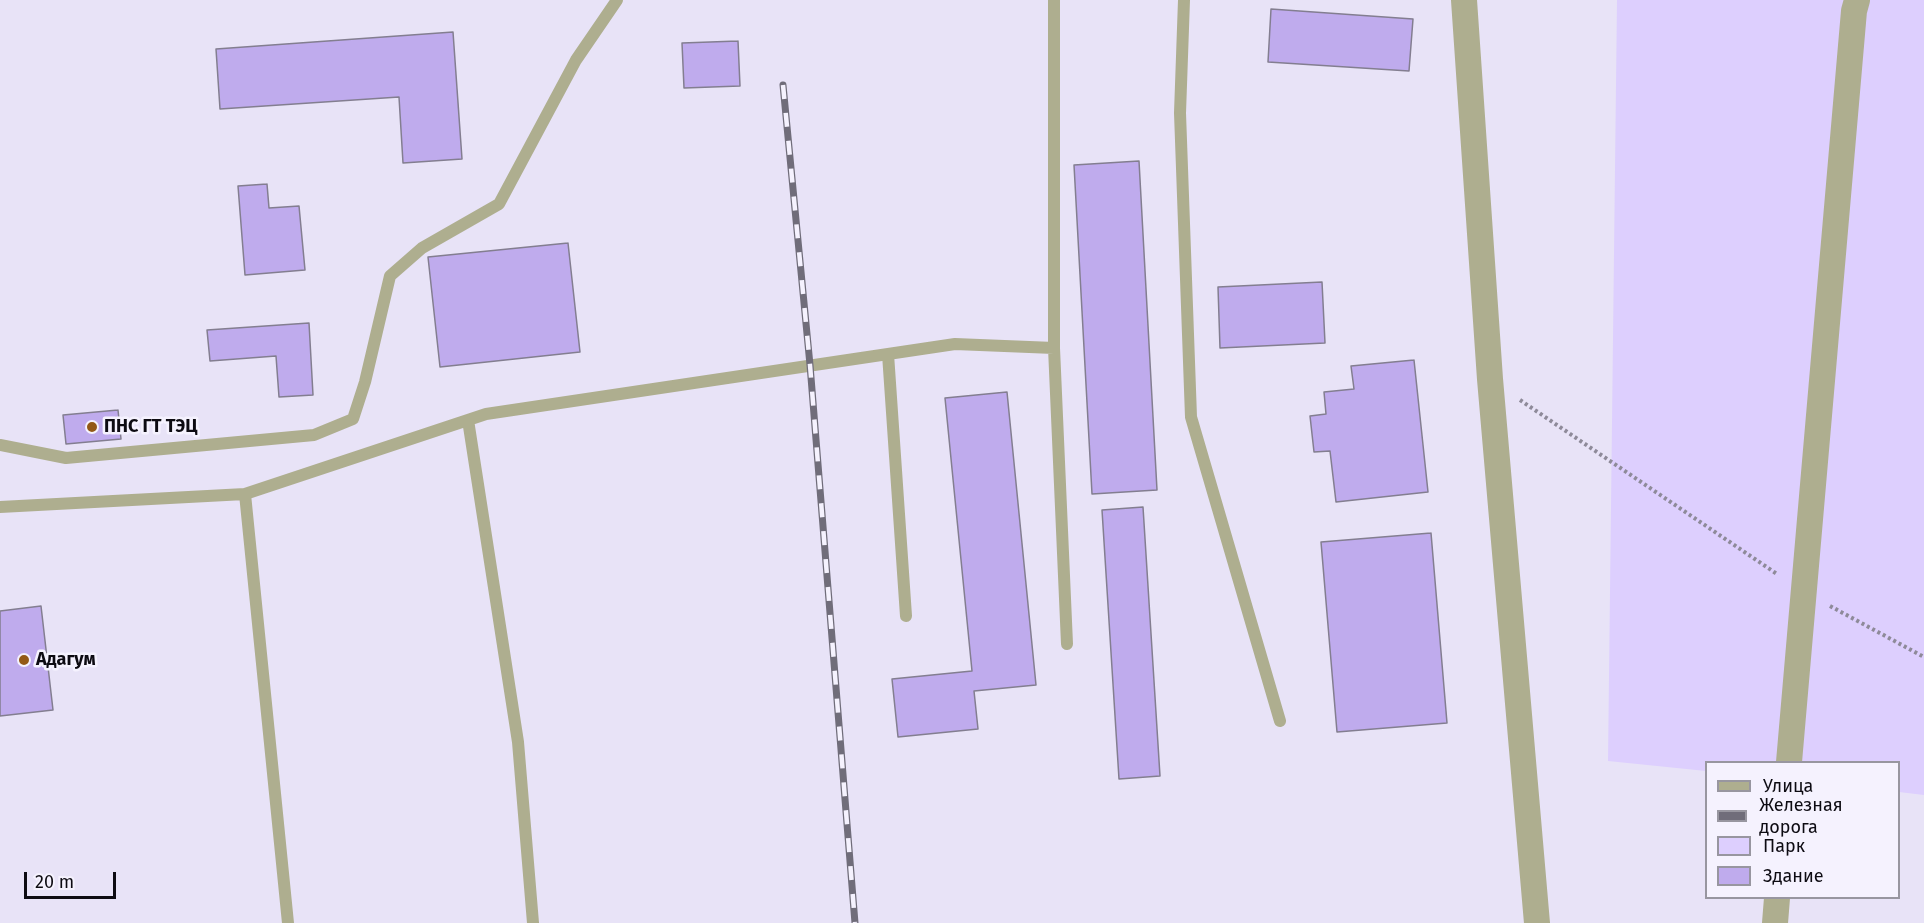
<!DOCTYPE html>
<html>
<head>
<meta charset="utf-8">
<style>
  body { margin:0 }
  #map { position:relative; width:1924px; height:923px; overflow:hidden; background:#e8e3f7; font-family:"Fira Sans",sans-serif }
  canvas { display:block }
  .legend { position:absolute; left:1705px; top:761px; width:195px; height:138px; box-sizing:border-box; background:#f5f2fe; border:2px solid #9896a0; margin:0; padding:8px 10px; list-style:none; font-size:18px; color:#0d0b12 }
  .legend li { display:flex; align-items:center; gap:12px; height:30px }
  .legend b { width:30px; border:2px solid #9896a0 }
  .scale { position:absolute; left:24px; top:872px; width:92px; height:27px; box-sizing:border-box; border:3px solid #0d0b12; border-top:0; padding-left:8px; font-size:18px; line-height:21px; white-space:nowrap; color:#0d0b12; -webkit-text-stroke:4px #f5f2fe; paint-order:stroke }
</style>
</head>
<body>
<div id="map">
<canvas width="1924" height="923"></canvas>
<ul class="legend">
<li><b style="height:8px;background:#aeae8f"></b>Улица</li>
<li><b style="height:8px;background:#706d7a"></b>Железная дорога</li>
<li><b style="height:16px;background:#ddcffe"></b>Парк</li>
<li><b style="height:16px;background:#bfabed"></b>Здание</li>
</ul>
<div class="scale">20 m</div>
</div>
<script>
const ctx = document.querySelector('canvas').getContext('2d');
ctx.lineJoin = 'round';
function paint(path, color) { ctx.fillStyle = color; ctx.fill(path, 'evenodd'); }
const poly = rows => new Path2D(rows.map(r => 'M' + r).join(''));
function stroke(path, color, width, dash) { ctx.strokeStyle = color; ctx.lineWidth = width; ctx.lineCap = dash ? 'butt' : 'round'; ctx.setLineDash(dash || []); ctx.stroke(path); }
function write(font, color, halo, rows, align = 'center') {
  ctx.font = font + ' "Fira Sans",sans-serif'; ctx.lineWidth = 5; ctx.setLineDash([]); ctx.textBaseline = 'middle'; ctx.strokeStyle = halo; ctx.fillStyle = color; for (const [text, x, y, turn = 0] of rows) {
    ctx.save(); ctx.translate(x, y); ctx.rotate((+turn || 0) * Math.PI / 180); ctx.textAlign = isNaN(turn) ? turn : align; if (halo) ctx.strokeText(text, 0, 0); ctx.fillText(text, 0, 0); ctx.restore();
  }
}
paint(poly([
  [1617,0,1924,0,1924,795,1899,792,1898,762,1706,762,1706,771,1608,761]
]), '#ddcffe');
const building = poly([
  [1271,9,1413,19,1409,71,1268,62,1271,9],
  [453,32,462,159,403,163,399,97,220,109,216,49,453,32],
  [738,41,740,86,684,88,682,43,738,41],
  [1139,161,1157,490,1092,494,1074,165,1139,161],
  [267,184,269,208,299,206,305,270,245,275,238,186,267,184],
  [568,243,580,352,440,367,428,257,568,243],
  [1322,282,1325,343,1220,348,1218,287,1322,282],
  [309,323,313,395,279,397,276,356,210,361,207,330,309,323],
  [1414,360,1428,492,1336,502,1330,451,1314,452,1310,416,1326,414,1324,392,1354,389,1351,366,1414,360],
  [1007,392,1036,685,974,691,978,729,898,737,892,679,972,671,945,398,1007,392],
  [118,410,121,439,66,444,63,415,118,410],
  [1143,507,1160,776,1119,779,1102,510,1143,507],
  [1431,533,1447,723,1337,732,1321,542,1431,533],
  [41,606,53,710,0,716,0,611,41,606]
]);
paint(building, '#bfabed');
stroke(building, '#837e90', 1.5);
stroke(poly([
  [1520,400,1777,574],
  [1830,606,1924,657]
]), '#8e8a99', 4, [3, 3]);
stroke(poly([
  [1184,0,1180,113,1191,417,1280,721],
  [1054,348,1067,644],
  [888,354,906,616],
  [468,420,518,742,533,923],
  [0,445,66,458,314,435,353,419,365,382,390,276,422,248,499,204,576,60,617,0],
  [245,494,486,414,955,344,1054,348,1054,0],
  [0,507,245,494,288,923]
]), '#aeae8f', 12);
stroke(poly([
  [1464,0,1490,379,1537,923],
  [1789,762,1854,11,1857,0],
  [1775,923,1777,898]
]), '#aeae8f', 26);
const rail = poly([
  [783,85,810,365,855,923]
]);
stroke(rail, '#706d7a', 7);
stroke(rail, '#f5f2fe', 4.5, [14]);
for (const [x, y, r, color] of [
  [92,427,6,"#935916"],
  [24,660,6,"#935916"]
]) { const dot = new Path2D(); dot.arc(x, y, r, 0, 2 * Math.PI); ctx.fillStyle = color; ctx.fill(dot); stroke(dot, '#f5f2fe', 2); }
write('bold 18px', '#0d0b12', '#f5f2fe', [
  ["ПНС ГТ ТЭЦ",104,427],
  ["Адагум",36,660]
], 'left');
</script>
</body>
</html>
